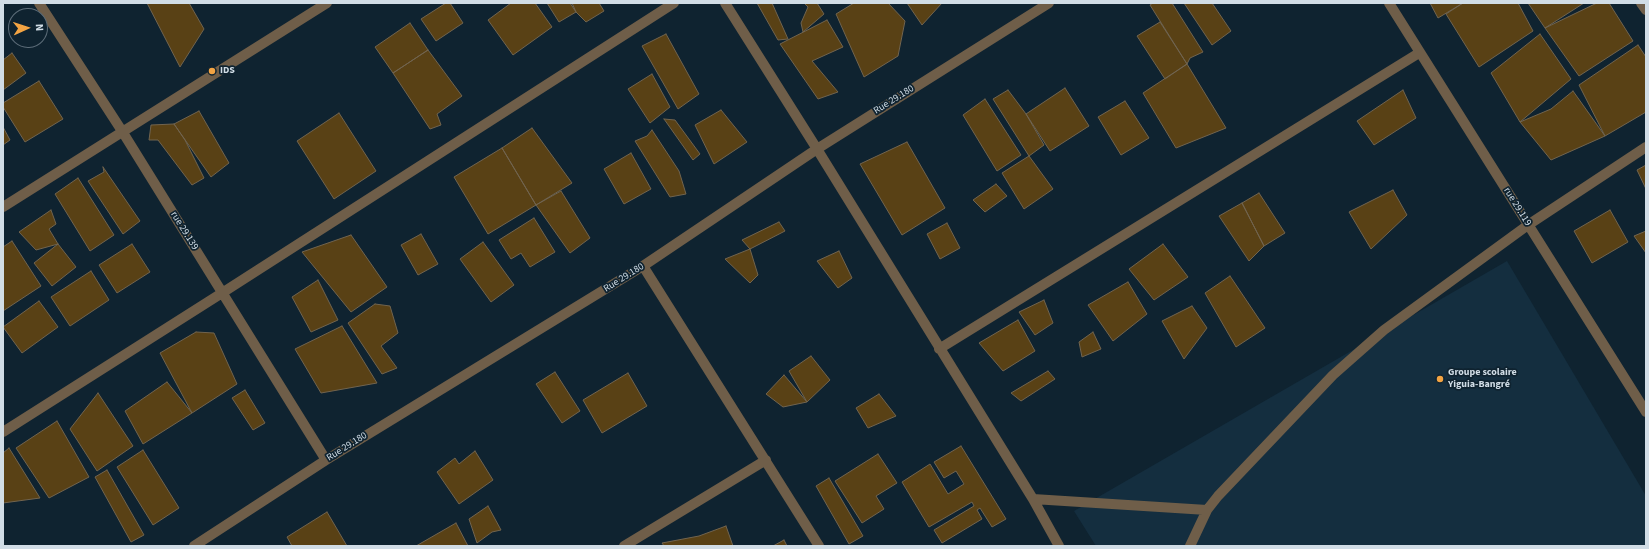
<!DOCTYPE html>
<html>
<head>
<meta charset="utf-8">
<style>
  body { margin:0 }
  #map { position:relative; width:1649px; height:549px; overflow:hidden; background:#0f2330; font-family:"Source Sans 3",sans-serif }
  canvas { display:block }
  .frame { position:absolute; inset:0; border:4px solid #d1dde6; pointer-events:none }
  .north { position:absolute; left:8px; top:8px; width:40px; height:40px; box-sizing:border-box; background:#0f2330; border:1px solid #5d6d79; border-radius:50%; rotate:87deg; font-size:11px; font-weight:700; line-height:16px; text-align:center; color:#d1dde6 }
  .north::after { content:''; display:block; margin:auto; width:14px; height:18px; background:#f3a443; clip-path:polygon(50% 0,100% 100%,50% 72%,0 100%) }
</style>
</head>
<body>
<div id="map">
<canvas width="1649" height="549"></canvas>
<div class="frame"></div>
<div class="north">N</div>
</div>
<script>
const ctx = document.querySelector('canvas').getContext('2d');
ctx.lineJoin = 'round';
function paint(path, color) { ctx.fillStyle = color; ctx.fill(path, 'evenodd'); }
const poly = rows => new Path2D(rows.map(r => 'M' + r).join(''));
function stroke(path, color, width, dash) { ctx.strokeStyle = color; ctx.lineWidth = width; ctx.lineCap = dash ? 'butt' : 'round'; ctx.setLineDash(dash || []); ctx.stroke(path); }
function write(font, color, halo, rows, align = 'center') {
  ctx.font = font + ' "Source Sans 3",sans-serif'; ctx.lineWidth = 3.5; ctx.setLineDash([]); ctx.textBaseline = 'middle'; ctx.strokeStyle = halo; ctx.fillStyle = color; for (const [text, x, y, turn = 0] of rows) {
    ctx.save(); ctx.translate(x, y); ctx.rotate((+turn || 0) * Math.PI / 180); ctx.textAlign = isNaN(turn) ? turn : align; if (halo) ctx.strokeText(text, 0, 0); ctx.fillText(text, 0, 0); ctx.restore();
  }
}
paint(poly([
  [1507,261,1646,496,1646,546,1096,546,1074,511]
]), '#142e3f');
const building = poly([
  [147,3,189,3,204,29,180,67,147,3],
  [446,3,450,3,463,23,436,41,421,19,446,3],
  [511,3,535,3,552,27,513,55,488,20,511,3],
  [547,3,570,3,576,12,559,22,547,3],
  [572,3,599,3,604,11,586,22,576,12,572,3],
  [757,3,772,3,788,39,778,40,757,3],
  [804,3,817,3,824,14,803,32,801,23,808,7,804,3],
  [854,3,888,3,905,21,898,56,864,77,836,14,854,3],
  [907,3,942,3,922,25,907,3],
  [1153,3,1172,3,1203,52,1190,58,1187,64,1150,5,1153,3],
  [1184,3,1212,3,1231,31,1212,45,1184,3],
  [1430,3,1463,3,1438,18,1430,3],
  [1463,3,1518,3,1533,31,1479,67,1446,14,1463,3],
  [1528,3,1584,3,1545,28,1528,3],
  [1597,3,1609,3,1633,41,1579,76,1545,28,1597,3],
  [827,20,843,47,812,61,838,92,818,99,780,44,827,20],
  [1160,22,1187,64,1165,79,1137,36,1160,22],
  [410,23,428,50,393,73,375,47,410,23],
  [666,34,699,94,678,109,642,46,666,34],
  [1540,34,1571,79,1520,122,1491,73,1540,34],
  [1638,45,1646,57,1646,112,1605,136,1579,85,1638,45],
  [428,50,462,96,437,114,441,125,430,129,393,73,428,50],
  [12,53,26,73,3,90,3,60,12,53],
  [1187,64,1226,128,1176,148,1143,93,1187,64],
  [652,74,670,107,650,123,628,89,652,74],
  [39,81,63,119,25,142,3,107,3,103,39,81],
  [1065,88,1089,126,1050,151,1026,114,1065,88],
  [1008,90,1026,114,1044,145,1029,156,993,99,1008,90],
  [1403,90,1416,118,1374,145,1357,121,1403,90],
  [1573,91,1605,136,1551,160,1520,122,1551,109,1573,91],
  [985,99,1021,155,997,171,963,115,985,99],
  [1125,101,1149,138,1121,155,1098,117,1125,101],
  [721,110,747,142,714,164,695,125,721,110],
  [199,111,229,163,211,177,174,124,199,111],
  [339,113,376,171,334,199,297,141,339,113],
  [664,119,675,120,700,154,693,160,664,119],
  [174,124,185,140,204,178,192,185,158,140,149,140,151,125,174,124],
  [3,127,10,140,3,145,3,127],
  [532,128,572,183,536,205,502,148,532,128],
  [652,130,679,171,686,194,670,197,635,141,647,136,652,130],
  [907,142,945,208,902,235,860,164,907,142],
  [502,148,536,205,488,234,454,177,502,148],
  [631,153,651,189,624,204,604,169,631,153],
  [1029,156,1053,189,1024,209,1002,173,1029,156],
  [1646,165,1646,189,1637,170,1646,165],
  [103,167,140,221,123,234,88,181,104,172,103,167],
  [78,178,114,235,90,251,55,194,78,178],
  [996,184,1007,196,985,212,973,200,996,184],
  [1393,190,1407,215,1371,249,1349,212,1393,190],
  [561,191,590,238,570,253,536,205,561,191],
  [1259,193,1285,233,1264,246,1242,203,1259,193],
  [1242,203,1264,246,1249,261,1219,216,1242,203],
  [51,210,56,224,49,229,58,244,36,250,19,232,51,210],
  [1610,210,1628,242,1592,263,1574,231,1610,210],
  [534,218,555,252,530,267,521,253,511,259,499,240,534,218],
  [779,222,785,231,750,249,742,240,779,222],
  [947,223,960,248,940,259,927,234,947,223],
  [1646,231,1646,253,1634,236,1646,231],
  [421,234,438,264,418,275,401,245,421,234],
  [351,235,387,287,351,312,302,252,351,235],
  [12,241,41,286,3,311,3,247,12,241],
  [483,242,514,285,491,302,460,259,483,242],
  [58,244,76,267,52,286,34,263,58,244],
  [132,244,150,272,117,293,99,265,132,244],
  [1163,244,1188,277,1154,300,1129,269,1163,244],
  [750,249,758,275,750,283,725,259,750,249],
  [839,251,852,278,838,288,817,261,839,251],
  [91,271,109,300,70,326,51,297,91,271],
  [1230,276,1265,328,1236,347,1205,293,1230,276],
  [318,280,338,320,311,332,292,297,318,280],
  [1128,282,1147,314,1113,341,1088,305,1128,282],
  [1044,300,1053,323,1035,335,1019,312,1044,300],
  [39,301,58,327,22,353,3,327,39,301],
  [375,304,390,306,398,333,381,346,397,368,382,374,348,323,375,304],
  [1192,306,1207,328,1184,359,1162,321,1192,306],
  [1018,320,1035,351,1003,371,979,343,1018,320],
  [342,326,377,383,321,393,295,349,342,326],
  [196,332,214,333,237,384,192,413,160,353,196,332],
  [1093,332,1101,349,1082,357,1079,342,1093,332],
  [811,356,830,380,807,402,789,371,811,356],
  [1048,371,1055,379,1021,401,1011,393,1048,371],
  [555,372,580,411,562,423,536,384,555,372],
  [628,373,647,406,602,433,583,400,628,373],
  [784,375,807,402,783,407,766,394,784,375],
  [167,382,192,413,143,444,125,411,167,382],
  [245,390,265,423,253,430,232,398,245,390],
  [98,393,133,446,97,471,70,429,98,393],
  [879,394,896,416,868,428,856,408,879,394],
  [57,421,89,477,49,498,16,448,57,421],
  [961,446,1006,519,992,527,980,508,977,510,982,519,942,543,934,530,974,506,972,502,929,527,902,482,930,464,948,494,964,484,956,471,944,478,934,462,961,446],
  [9,448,40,498,3,503,3,453,9,448],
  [143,450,179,508,153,525,117,467,143,450],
  [475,451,493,480,459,504,437,472,455,458,459,464,475,451],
  [878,454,897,483,876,496,884,509,862,523,835,481,878,454],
  [107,470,144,535,131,542,95,477,107,470],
  [829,478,863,536,849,544,816,486,829,478],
  [488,506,501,530,492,532,477,543,469,519,488,506],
  [327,512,347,546,292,546,287,537,327,512],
  [456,523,468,546,416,546,456,523],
  [726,526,733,546,664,546,662,543,699,536,726,526],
  [784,540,787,546,773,546,784,540]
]);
paint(building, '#594115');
stroke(building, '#71644f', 1);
stroke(poly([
  [39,3,122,131,326,460],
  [725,3,817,149,1033,499,1059,546],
  [1389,3,1646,412],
  [1641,3,1646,10],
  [3,207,327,3],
  [643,266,819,546],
  [939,349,1419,53],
  [3,432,222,293,674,3],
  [1033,499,1207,510],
  [194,546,326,460,643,266,817,149,1049,3],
  [624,546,766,460],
  [1190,546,1207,510,1218,496,1333,375,1384,330,1528,225,1646,147]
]), '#6f5e49', 10);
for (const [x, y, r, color] of [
  [212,71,4,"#f3a443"],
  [1440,379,4,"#f3a443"]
]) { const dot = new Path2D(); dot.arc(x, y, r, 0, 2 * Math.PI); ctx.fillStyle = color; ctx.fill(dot); stroke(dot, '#0f2330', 1.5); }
write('bold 10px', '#d1dde6', '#0f2330', [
  ["IDS",220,71],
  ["Groupe scolaire",1448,373],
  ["Yiguia-Bangré",1448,385]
], 'left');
write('10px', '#d1dde6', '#0f2330', [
  ["Rue 29.180",894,100,-32],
  ["rue 29.119",1517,207,58],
  ["rue 29.139",184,231,58],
  ["Rue 29.180",624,278,-32],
  ["Rue 29.180",347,447,-32]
]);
</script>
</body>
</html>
